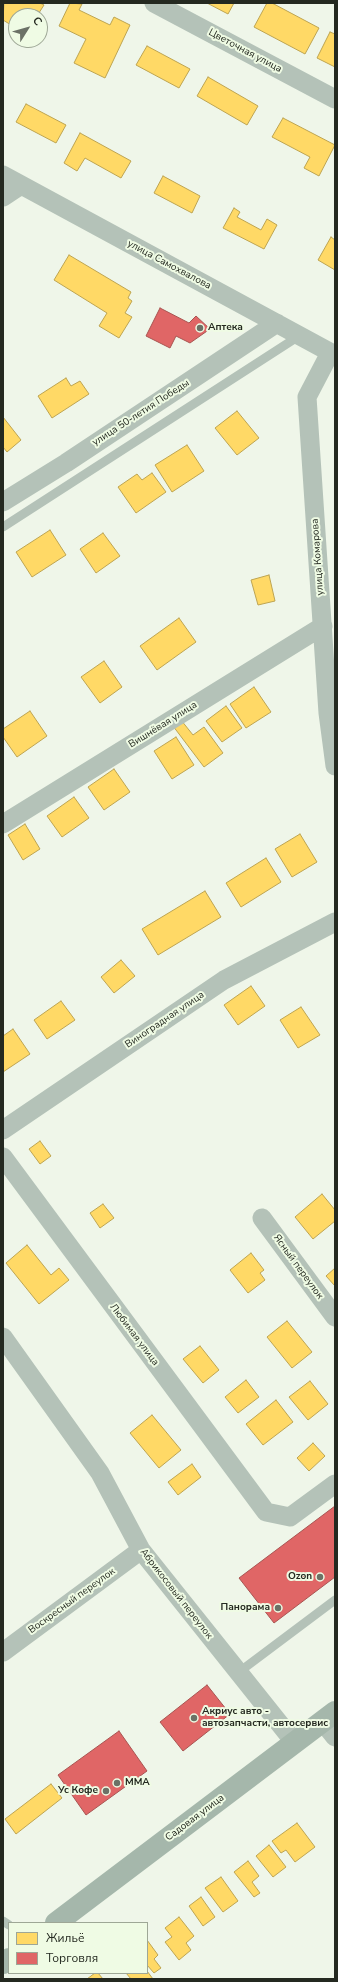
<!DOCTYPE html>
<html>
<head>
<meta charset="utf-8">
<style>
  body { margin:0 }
  #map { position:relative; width:338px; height:1982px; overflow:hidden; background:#eff6e9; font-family:"Nunito Sans",sans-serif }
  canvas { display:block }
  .frame { position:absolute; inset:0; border:4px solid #242920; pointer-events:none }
  .legend { position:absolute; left:8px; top:1922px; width:140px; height:52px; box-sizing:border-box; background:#effbe4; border:1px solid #9ea796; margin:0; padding:5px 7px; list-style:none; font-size:12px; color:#242920 }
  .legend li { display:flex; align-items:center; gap:8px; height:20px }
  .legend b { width:20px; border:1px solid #9ea796 }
  .north { position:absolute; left:8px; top:8px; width:40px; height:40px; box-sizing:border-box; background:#effbe4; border:1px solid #9ea796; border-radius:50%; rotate:53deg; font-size:11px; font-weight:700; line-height:16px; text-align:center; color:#242920 }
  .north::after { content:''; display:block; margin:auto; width:14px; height:18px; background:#6b7166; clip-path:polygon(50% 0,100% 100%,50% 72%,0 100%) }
</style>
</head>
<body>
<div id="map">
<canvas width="338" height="1982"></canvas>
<div class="frame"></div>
<ul class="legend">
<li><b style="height:11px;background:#ffd966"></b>Жильё</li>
<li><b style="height:11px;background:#e06666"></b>Торговля</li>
</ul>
<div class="north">С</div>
</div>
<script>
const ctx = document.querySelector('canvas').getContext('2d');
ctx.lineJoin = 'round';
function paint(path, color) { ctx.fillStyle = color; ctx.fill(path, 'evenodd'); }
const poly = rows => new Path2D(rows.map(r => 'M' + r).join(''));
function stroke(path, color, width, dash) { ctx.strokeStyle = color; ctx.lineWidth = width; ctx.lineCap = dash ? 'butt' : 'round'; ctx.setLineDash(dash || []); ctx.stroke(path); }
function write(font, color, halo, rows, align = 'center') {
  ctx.font = font + ' "Nunito Sans",sans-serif'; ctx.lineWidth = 4; ctx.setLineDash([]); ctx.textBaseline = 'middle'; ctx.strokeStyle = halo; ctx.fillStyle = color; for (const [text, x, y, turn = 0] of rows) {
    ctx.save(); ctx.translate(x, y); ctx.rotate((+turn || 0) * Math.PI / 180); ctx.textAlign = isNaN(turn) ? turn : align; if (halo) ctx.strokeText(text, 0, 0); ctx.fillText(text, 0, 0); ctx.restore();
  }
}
const homes = poly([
  [4,3,40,3,44,5,37,16,16,16,16,28,3,20,4,3],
  [70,3,82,4,79,10,110,25,114,17,130,25,105,78,74,63,86,39,59,26,70,3],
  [207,3,234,3,228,14,207,3],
  [267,3,272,3,319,28,305,54,254,27,267,3],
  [330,32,335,34,335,67,317,58,330,32],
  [147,46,190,69,179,88,136,65,147,46],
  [208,77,258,106,247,125,197,96,208,77],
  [26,104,66,125,56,143,16,122,26,104],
  [283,118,335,145,319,176,304,168,310,157,272,137,283,118],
  [80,133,131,161,121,178,85,158,77,171,64,163,80,133],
  [163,176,200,196,192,213,154,193,163,176],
  [234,208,240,212,237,217,261,230,267,219,277,225,264,249,223,228,234,208],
  [331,237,335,240,335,270,318,260,331,237],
  [69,255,131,292,128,298,132,301,125,313,132,317,119,338,99,326,107,313,54,280,69,255],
  [66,378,71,386,80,381,89,394,52,418,38,396,66,378],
  [237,411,259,438,237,455,215,428,237,411],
  [3,417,21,440,7,452,3,447,3,417],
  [187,445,204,471,172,492,155,465,187,445],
  [152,473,166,492,136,513,118,487,137,474,142,480,152,473],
  [50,530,66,555,32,577,16,552,50,530],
  [103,533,120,556,96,573,80,549,103,533],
  [269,575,275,601,258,605,251,580,269,575],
  [179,618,196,642,157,670,140,646,179,618],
  [104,661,122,687,100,703,81,677,104,661],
  [254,687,271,712,246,728,230,704,254,687],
  [226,706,242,728,222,742,206,721,226,706],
  [30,711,47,736,17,757,3,737,3,729,30,711],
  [181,720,193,735,204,727,223,753,204,767,173,726,181,720],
  [176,737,194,765,172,779,154,751,176,737],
  [114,769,130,792,104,810,88,787,114,769],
  [74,797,89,818,62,837,47,816,74,797],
  [25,824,40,849,23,860,8,835,25,824],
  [300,834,317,862,292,877,275,849,300,834],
  [266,858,281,882,241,907,226,883,266,858],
  [205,891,221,917,158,955,142,929,205,891],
  [121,960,135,976,114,993,101,977,121,960],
  [251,986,265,1006,238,1025,224,1005,251,986],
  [61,1001,75,1020,47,1039,34,1020,61,1001],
  [301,1007,320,1035,298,1048,280,1020,301,1007],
  [13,1029,30,1054,3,1072,3,1036,13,1029],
  [40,1141,51,1156,40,1164,29,1149,40,1141],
  [322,1194,335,1210,335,1221,313,1239,295,1217,322,1194],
  [103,1204,114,1218,100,1228,90,1213,103,1204],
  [27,1245,51,1275,59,1268,69,1280,39,1304,6,1263,27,1245],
  [251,1253,264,1270,260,1273,265,1280,248,1293,230,1270,251,1253],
  [335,1268,335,1286,326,1276,335,1268],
  [287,1321,312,1352,292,1368,267,1337,287,1321],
  [200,1346,219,1370,203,1383,183,1359,200,1346],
  [246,1380,259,1397,238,1413,225,1397,246,1380],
  [310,1381,328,1404,308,1420,289,1397,310,1381],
  [276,1400,293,1422,263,1445,246,1424,276,1400],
  [152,1415,181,1450,159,1468,130,1433,152,1415],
  [313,1443,325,1456,309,1471,297,1458,313,1443],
  [192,1464,201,1477,178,1495,168,1482,192,1464],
  [51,1784,62,1798,16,1834,5,1819,51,1784],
  [297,1823,315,1847,295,1862,286,1850,281,1853,272,1841,297,1823],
  [269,1845,286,1867,273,1877,256,1856,269,1845],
  [248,1861,259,1876,252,1882,260,1893,254,1897,234,1872,248,1861],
  [221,1877,238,1901,223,1912,205,1888,221,1877],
  [201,1897,215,1917,203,1926,189,1906,201,1897],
  [179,1917,194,1936,186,1943,191,1950,179,1960,165,1942,172,1937,165,1928,179,1917],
  [147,1940,158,1955,154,1959,161,1968,154,1973,147,1965,147,1940],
  [147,1971,153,1979,131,1979,126,1973,147,1973,147,1971],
  [95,1973,98,1973,103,1979,87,1979,95,1973]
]);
paint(homes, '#ffd966');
stroke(homes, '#bda451', 1);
const shops = poly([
  [160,308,189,323,196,316,210,329,190,343,176,336,170,348,146,336,160,308],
  [335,1506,335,1577,274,1623,239,1578,335,1506],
  [207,1685,230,1714,183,1751,160,1722,207,1685],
  [119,1731,147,1771,86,1815,58,1775,119,1731]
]);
paint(shops, '#e06666');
stroke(shops, '#a85451', 1);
stroke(poly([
  [3,527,299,336],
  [239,1672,335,1600],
  [3,1921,9,1925]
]), '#b4c2b8', 9);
stroke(poly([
  [154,3,335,99],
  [3,175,335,355],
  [3,197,21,185],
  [330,353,307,397,328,713,335,766],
  [3,502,66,463,277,323],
  [3,824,323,626],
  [3,1130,224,980,335,922],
  [3,1157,266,1512,290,1517,335,1484],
  [262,1218,335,1317],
  [3,1337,100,1473,141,1550,295,1743],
  [3,1652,141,1550],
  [323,1722,335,1737]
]), '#b4c2b8', 19);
stroke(poly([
  [56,1923,335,1712],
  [3,1963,9,1959]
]), '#a5b7ab', 22);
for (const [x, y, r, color] of [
  [200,328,4,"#6b7166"],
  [320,1577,4,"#6b7166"],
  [278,1608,4,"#6b7166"],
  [194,1718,4,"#6b7166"],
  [117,1783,4,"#6b7166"],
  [106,1791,4,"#6b7166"]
]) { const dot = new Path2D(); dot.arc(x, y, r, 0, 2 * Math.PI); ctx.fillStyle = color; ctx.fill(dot); stroke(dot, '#effbe4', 1.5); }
write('10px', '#242920', '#effbe4', [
  ["Цветочная улица",245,51,28],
  ["улица Самохвалова",169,265,28],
  ["улица 50-летия Победы",141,413,-33],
  ["улица Комарова",318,557,-94],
  ["Вишнёвая улица",163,725,-32],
  ["Виноградная улица",165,1020,-34],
  ["Ясный переулок",298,1267,54],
  ["Любимая улица",134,1335,53],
  ["Абрикосовый переулок",176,1594,52],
  ["Воскресный переулок",72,1601,-36],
  ["Садовая улица",195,1818,-37]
]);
write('bold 10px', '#242920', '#effbe4', [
  ["Аптека",208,328],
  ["Ozon",312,1577,"right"],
  ["Панорама",270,1608,"right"],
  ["Акриус авто -",202,1712],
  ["автозапчасти, автосервис",202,1724],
  ["ММА",125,1783],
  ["Ус Кофе",98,1791,"right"]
], 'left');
</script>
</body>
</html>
